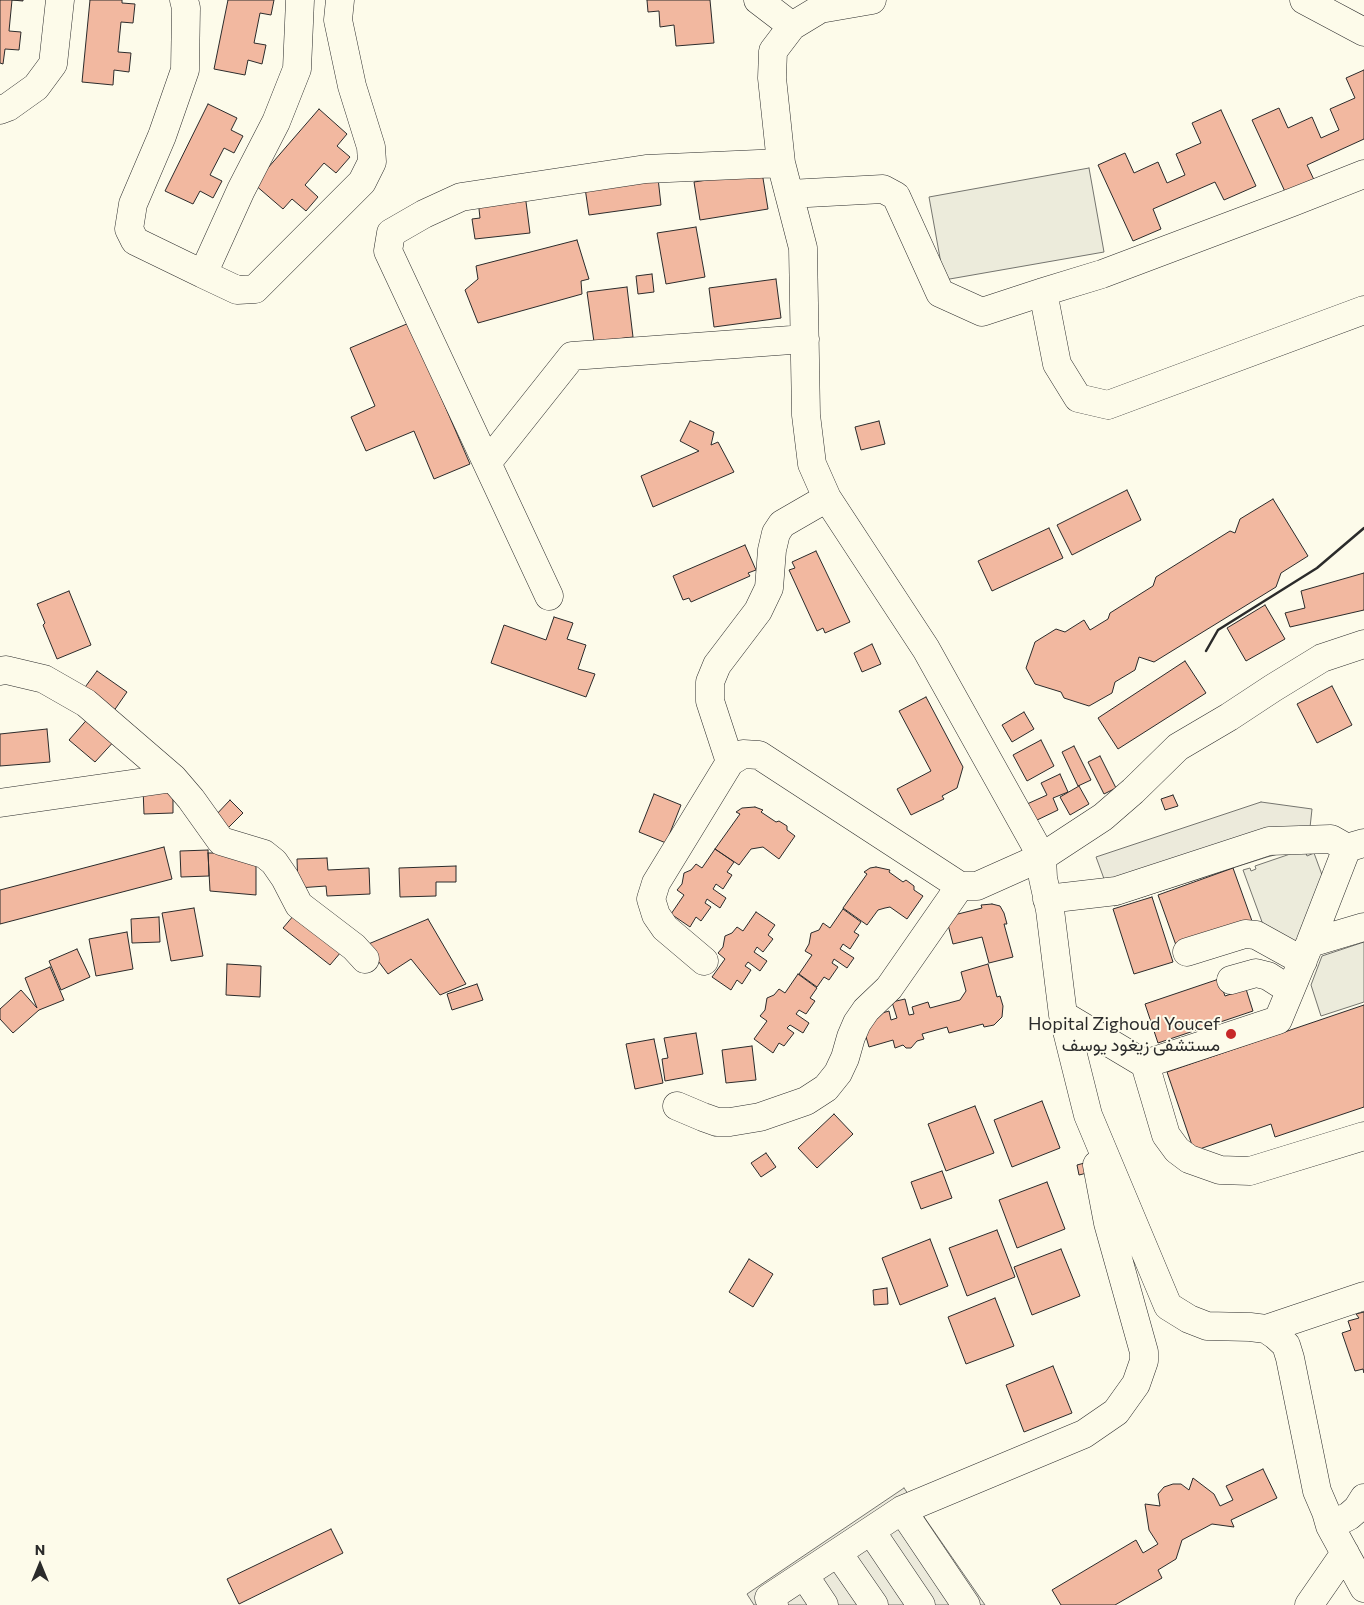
<!DOCTYPE html>
<html>
<head>
<meta charset="utf-8">
<style>
  body { margin:0 }
  #map { position:relative; width:1364px; height:1605px; overflow:hidden; background:#fdfbea; font-family:Commissioner,sans-serif }
  canvas { display:block }
  .north { position:absolute; left:15px; top:1540px; width:50px; height:50px; -webkit-text-stroke:4px #fdfbea; paint-order:stroke; rotate:0deg; font-size:14px; font-weight:700; line-height:20px; text-align:center; color:#2b2b2b }
  .north::after { content:''; display:block; margin:auto; width:18px; height:22px; background:#2b2b2b; clip-path:polygon(50% 0,100% 100%,50% 72%,0 100%) }
</style>
</head>
<body>
<div id="map">
<canvas width="1364" height="1605"></canvas>
<div class="north">N</div>
</div>
<script>
const ctx = document.querySelector('canvas').getContext('2d');
ctx.lineJoin = 'round';
function paint(path, color) { ctx.fillStyle = color; ctx.fill(path, 'evenodd'); }
const poly = rows => new Path2D(rows.map(r => 'M' + r).join(''));
function stroke(path, color, width, dash) { ctx.strokeStyle = color; ctx.lineWidth = width; ctx.lineCap = dash ? 'butt' : 'round'; ctx.setLineDash(dash || []); ctx.stroke(path); }
function write(font, color, halo, rows, align = 'center') {
  ctx.font = font + ' Commissioner,Vazirmatn,sans-serif'; ctx.lineWidth = 4; ctx.setLineDash([]); ctx.textBaseline = 'middle'; ctx.strokeStyle = halo; ctx.fillStyle = color; for (const [text, x, y, turn = 0] of rows) {
    ctx.save(); ctx.translate(x, y); ctx.rotate((+turn || 0) * Math.PI / 180); ctx.textAlign = isNaN(turn) ? turn : align; if (halo) ctx.strokeText(text, 0, 0); ctx.fillText(text, 0, 0); ctx.restore();
  }
}
const green = poly([
  [1089,168,1104,252,944,280,929,197,1089,168],
  [1299,851,1305,851,1307,856,1314,853,1325,883,1300,946,1265,930,1243,870,1250,868,1251,871,1256,869,1255,866,1299,851],
  [1364,942,1364,1002,1321,1016,1311,985,1322,956,1364,942]
]);
paint(green, '#ecebdb');
stroke(green, '#74746e', 1);
const parking = poly([
  [1261,802,1312,809,1308,846,1267,857,1114,906,1096,857,1261,802],
  [904,1488,985,1605,754,1605,747,1594,904,1488]
]);
paint(parking, '#eceadb');
stroke(parking, '#74746e', 1);
const building = poly([
  [0,0,23,0,23,1,12,0,9,31,21,32,19,50,5,49,3,64,0,63,0,0],
  [90,0,122,0,122,3,135,4,133,23,121,22,118,52,131,53,129,72,114,70,113,85,82,82,90,0],
  [228,0,274,0,271,15,260,13,254,43,266,45,262,64,248,60,245,75,214,69,228,0],
  [647,0,710,0,714,43,676,46,674,25,660,27,659,11,648,12,647,0],
  [1364,70,1364,139,1307,165,1316,184,1287,196,1252,120,1279,108,1288,128,1312,117,1321,138,1339,130,1330,109,1355,98,1346,78,1364,70],
  [208,104,237,118,231,130,243,136,234,153,224,148,210,175,222,181,213,198,200,191,193,204,165,191,208,104],
  [319,109,347,134,337,146,350,157,336,173,324,163,305,185,318,197,306,211,292,199,283,209,254,184,319,109],
  [1221,110,1256,186,1224,200,1215,182,1153,209,1161,229,1133,241,1098,165,1125,153,1134,173,1158,162,1167,183,1185,175,1176,154,1201,143,1192,123,1221,110],
  [762,172,768,209,700,220,694,182,762,172],
  [658,178,661,205,589,215,585,188,658,178],
  [525,194,530,233,475,239,472,219,480,218,478,200,525,194],
  [696,227,705,277,666,284,657,233,696,227],
  [577,240,589,279,581,281,582,294,478,323,465,290,478,279,476,266,577,240],
  [652,274,654,292,638,294,636,276,652,274],
  [776,279,781,318,714,327,709,288,776,279],
  [627,287,633,337,594,342,587,292,627,287],
  [409,323,470,464,434,479,414,431,366,451,351,417,375,406,350,348,409,323],
  [690,421,714,432,711,445,718,442,734,472,653,507,641,476,699,451,680,441,690,421],
  [879,421,885,444,861,450,855,427,879,421],
  [1127,490,1141,520,1072,555,1057,525,1127,490],
  [1273,499,1308,556,1281,573,1276,587,1154,662,1139,657,1135,670,1115,682,1112,693,1089,706,1064,698,1061,692,1035,684,1026,668,1035,642,1056,629,1065,632,1084,620,1090,630,1108,619,1110,613,1153,586,1156,577,1230,531,1235,533,1240,519,1273,499],
  [1049,528,1063,558,992,591,978,561,1049,528],
  [745,545,756,570,748,573,750,576,691,602,689,598,683,600,673,576,745,545],
  [816,551,850,622,825,633,823,628,817,631,789,570,795,568,792,562,816,551],
  [1364,573,1364,610,1290,627,1285,613,1305,608,1301,591,1364,573],
  [69,591,91,645,57,659,43,625,45,623,37,604,69,591],
  [1265,605,1285,639,1246,661,1227,628,1265,605],
  [554,617,573,623,567,639,586,645,578,669,595,674,586,697,491,663,504,625,546,640,554,617],
  [872,644,881,664,862,672,854,653,872,644],
  [1185,661,1206,693,1118,749,1098,718,1185,661],
  [97,671,127,692,111,715,80,694,97,671],
  [1332,686,1352,725,1317,743,1297,704,1332,686],
  [926,697,963,767,957,788,942,796,944,799,911,815,897,789,931,771,899,711,926,697],
  [1024,712,1034,729,1012,742,1002,725,1024,712],
  [91,715,117,738,95,762,69,740,91,715],
  [47,729,50,762,0,766,0,734,47,729],
  [1041,740,1054,766,1027,781,1013,755,1041,740],
  [1074,746,1091,780,1078,786,1062,752,1074,746],
  [1100,756,1116,788,1104,794,1088,762,1100,756],
  [1060,774,1068,792,1053,798,1058,810,1035,821,1027,804,1047,795,1041,783,1060,774],
  [1079,786,1089,804,1070,815,1060,797,1079,786],
  [143,788,173,788,173,813,144,814,143,788],
  [654,794,681,805,666,843,639,832,654,794],
  [1173,795,1178,806,1165,810,1161,799,1173,795],
  [230,800,243,813,227,829,214,817,230,800],
  [755,807,763,810,761,812,776,822,779,821,787,826,787,830,795,836,779,859,763,847,751,849,739,865,715,849,740,814,736,812,742,808,755,807],
  [164,847,172,879,0,924,0,890,164,847],
  [715,849,734,862,727,872,732,875,723,889,716,884,713,889,726,898,720,908,707,899,705,903,711,907,701,921,696,917,690,927,671,914,684,895,677,890,682,884,684,873,691,870,696,864,702,868,715,849],
  [208,850,209,876,181,877,180,851,208,850],
  [208,853,228,853,256,864,256,895,210,891,208,853],
  [327,858,328,870,369,868,370,894,327,896,326,886,298,888,297,859,327,858],
  [456,866,456,882,436,882,436,896,400,897,399,868,456,866],
  [876,867,890,870,889,872,903,882,906,880,914,886,914,890,923,896,907,919,890,907,885,908,878,910,867,925,843,908,867,874,864,872,870,868,876,867],
  [1233,868,1252,921,1177,948,1158,895,1233,868],
  [1152,897,1173,962,1134,974,1113,909,1152,897],
  [992,904,1000,906,1004,913,1007,924,1004,924,1013,957,989,963,982,937,953,944,946,917,982,908,981,905,992,904],
  [194,908,203,956,171,961,162,913,194,908],
  [843,909,861,922,854,932,859,935,850,949,843,944,840,949,854,958,847,968,834,959,832,963,838,967,829,980,824,977,817,987,799,974,812,955,805,951,809,944,811,933,819,930,823,923,830,928,843,909],
  [756,912,775,925,768,935,773,939,763,952,757,947,754,952,767,961,760,971,748,962,745,966,751,970,742,984,737,980,731,990,712,977,725,959,718,953,723,947,725,936,732,933,737,927,743,931,756,912],
  [294,915,341,952,330,965,283,928,294,915],
  [159,917,160,942,132,943,131,919,159,917],
  [428,919,466,984,440,995,411,959,388,974,366,945,428,919],
  [127,932,133,969,96,976,89,939,127,932],
  [77,949,90,977,61,990,49,961,77,949],
  [227,964,261,966,260,997,226,995,227,964],
  [988,964,997,997,1000,996,1003,1006,1002,1017,994,1025,984,1027,983,1024,949,1033,947,1027,922,1034,924,1039,917,1041,911,1048,906,1048,903,1045,895,1048,893,1040,869,1047,862,1023,872,1016,889,1011,891,1020,897,1018,892,1002,905,999,909,1015,914,1014,912,1007,928,1002,930,1008,960,1000,966,991,961,972,988,964],
  [50,967,64,1000,39,1010,13,1033,0,1019,0,1009,21,990,37,1008,25,978,50,967],
  [798,974,817,988,810,998,815,1001,806,1014,799,1010,796,1014,809,1023,803,1033,790,1025,787,1028,794,1033,784,1046,779,1043,773,1053,754,1039,767,1021,760,1016,765,1010,767,998,774,995,779,989,785,993,798,974],
  [1219,979,1225,996,1246,989,1253,1011,1158,1043,1145,1004,1219,979],
  [477,984,483,1000,452,1010,447,994,477,984],
  [1364,1005,1364,1107,1275,1137,1271,1124,1194,1151,1167,1072,1364,1005],
  [696,1033,703,1074,665,1081,662,1059,668,1058,664,1038,696,1033],
  [654,1039,663,1083,635,1089,626,1044,654,1039],
  [752,1046,756,1080,726,1083,722,1050,752,1046],
  [1042,1101,1060,1148,1012,1167,994,1120,1042,1101],
  [975,1106,994,1153,946,1171,928,1124,975,1106],
  [834,1114,853,1134,817,1168,798,1148,834,1114],
  [766,1153,776,1167,761,1177,751,1163,766,1153],
  [1092,1161,1095,1171,1079,1175,1077,1165,1092,1161],
  [942,1171,952,1198,921,1209,911,1182,942,1171],
  [1047,1182,1065,1229,1017,1248,999,1200,1047,1182],
  [997,1230,1015,1277,967,1296,949,1248,997,1230],
  [930,1239,948,1286,900,1305,882,1258,930,1239],
  [1061,1249,1080,1296,1032,1315,1014,1267,1061,1249],
  [749,1259,773,1274,753,1307,729,1292,749,1259],
  [887,1288,888,1304,874,1305,873,1290,887,1288],
  [995,1298,1014,1346,966,1364,948,1317,995,1298],
  [1364,1312,1364,1373,1363,1369,1355,1371,1342,1333,1351,1330,1348,1321,1359,1318,1356,1314,1364,1312],
  [1053,1366,1072,1413,1024,1432,1006,1385,1053,1366],
  [1263,1469,1277,1498,1231,1520,1234,1527,1212,1524,1182,1540,1176,1559,1158,1570,1162,1578,1115,1605,1061,1605,1052,1590,1136,1540,1143,1553,1158,1544,1149,1530,1145,1504,1160,1506,1158,1494,1164,1487,1173,1484,1181,1484,1189,1490,1193,1478,1214,1494,1220,1506,1233,1500,1226,1486,1263,1469],
  [331,1529,343,1553,239,1604,227,1579,331,1529]
]);
paint(building, '#f2b8a0');
stroke(building, '#2b2b2b', 1);
const minor = poly([
  [184,0,186,8,185,70,162,136,133,204,129,229,135,241,203,274,241,190,276,122,297,69,300,0],
  [758,0,792,26],
  [872,0,820,9,792,26,773,51,772,78,781,163,803,248,806,415,812,464,827,498,926,649,1042,857,1043,878,1050,910,1063,1015,1088,1115,1168,1306,1189,1319,1207,1326,1250,1327,1266,1329,1275,1335,1286,1345,1290,1358,1317,1491,1326,1512,1330,1526,1364,1588],
  [1304,0,1364,32],
  [0,110,8,107,36,87,53,64,60,0],
  [781,163,646,169,461,197,424,214,391,233,388,251,487,463,572,356,805,339],
  [789,194,883,189,896,196,940,293,982,312,1043,292,1102,274,1293,202,1364,174],
  [203,274,237,290,255,289,362,182,372,162,371,147,352,86,338,20,340,0],
  [1043,292,1057,364,1078,398,1108,405,1364,310],
  [487,463,549,596],
  [0,671,6,670,44,679,86,703,173,778,191,799,221,841,264,854,274,862,285,878,299,905,354,947,365,959],
  [730,762,710,701,710,682,717,665,758,611,769,588,772,550,776,533,782,524,827,498],
  [0,803,173,778],
  [1047,899,1116,891,1269,841,1331,839,1347,848],
  [1310,943,1364,927],
  [1187,952,1245,934,1256,935,1303,961],
  [704,961,665,928,656,915,651,899,656,883,730,762,743,754,759,755,960,886,977,886,1042,857,1103,817,1133,791,1178,747,1229,717,1273,688,1322,658,1364,644],
  [1231,980,1256,973,1268,976,1290,990],
  [1063,1015,1145,1064,1166,1135,1177,1150,1189,1159,1220,1170,1250,1171,1364,1136],
  [1145,1064,1278,1020,1310,943,1347,848,1364,843],
  [677,1106,703,1117,717,1122,730,1122,760,1117,806,1101,826,1088,838,1073,845,1058,851,1037,857,1023,866,1010,889,988,960,886],
  [1266,1329,1364,1296],
  [902,1510,966,1605],
  [1330,1526,1349,1516,1357,1509,1364,1498],
  [871,1531,921,1605],
  [838,1553,874,1605],
  [804,1575,824,1605],
  [774,1605,769,1598,902,1510,1084,1434,1116,1412,1136,1384,1144,1361,1144,1352,1108,1223,1097,1165],
  [1309,1605,1345,1553]
]);
stroke(minor, '#2b2b2b', 29);
stroke(minor, '#fdfbea', 28);
stroke(poly([
  [1206,651,1218,630,1317,568,1364,528]
]), '#2b2b2b', 2.5);
for (const [x, y, r, color] of [
  [1231,1034,6,"#c62828"]
]) { const dot = new Path2D(); dot.arc(x, y, r, 0, 2 * Math.PI); ctx.fillStyle = color; ctx.fill(dot); stroke(dot, '#fdfbea', 2); }
write('18px', '#2b2b2b', '#fdfbea', [
  ["Hopital Zighoud Youcef",1220,1024],
  ["مستشفى زيغود يوسف",1220,1045]
], 'right');
</script>
</body>
</html>
